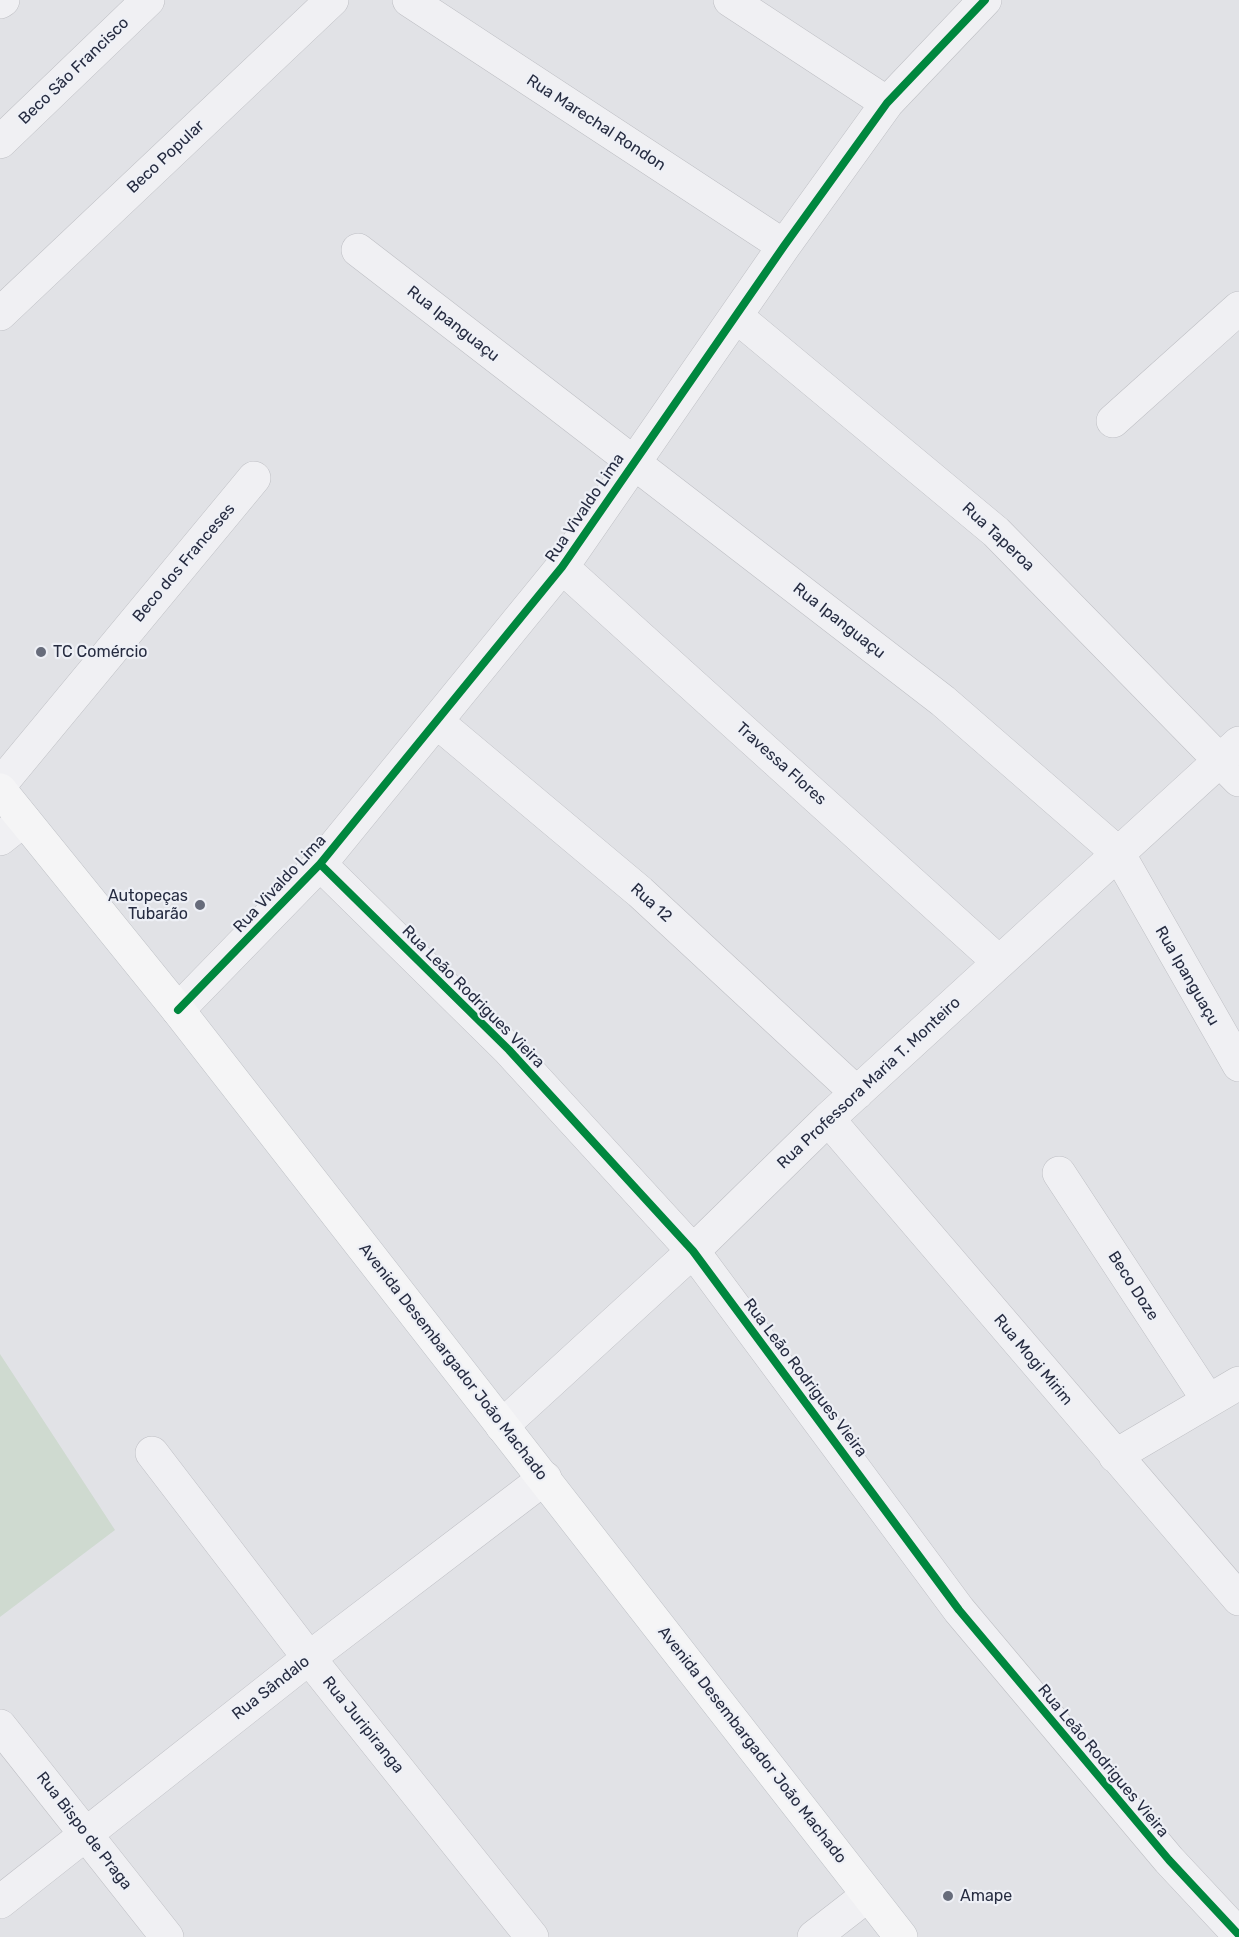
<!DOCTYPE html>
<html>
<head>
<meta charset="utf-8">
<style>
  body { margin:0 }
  canvas { display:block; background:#e1e2e6 }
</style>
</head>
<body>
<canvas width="1239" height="1937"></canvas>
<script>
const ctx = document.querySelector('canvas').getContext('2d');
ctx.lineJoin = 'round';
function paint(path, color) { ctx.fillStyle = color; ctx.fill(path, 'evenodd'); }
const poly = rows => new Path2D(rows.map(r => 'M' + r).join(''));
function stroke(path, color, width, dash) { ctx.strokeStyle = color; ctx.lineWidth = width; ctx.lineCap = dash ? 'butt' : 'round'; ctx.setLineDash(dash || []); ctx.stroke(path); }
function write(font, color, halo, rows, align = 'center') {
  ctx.font = font + ' Rubik,sans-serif'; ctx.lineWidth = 4.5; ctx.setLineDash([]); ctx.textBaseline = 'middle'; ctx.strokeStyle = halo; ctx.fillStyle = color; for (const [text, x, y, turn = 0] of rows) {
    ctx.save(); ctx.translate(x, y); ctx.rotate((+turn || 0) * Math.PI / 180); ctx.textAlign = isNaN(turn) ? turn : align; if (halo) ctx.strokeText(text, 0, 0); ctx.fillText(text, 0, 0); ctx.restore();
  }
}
paint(poly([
  [0,1354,115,1530,0,1617]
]), '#cfdad0');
const minor = poly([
  [409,0,784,246],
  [730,0,887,103],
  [0,2,3,0],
  [0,142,148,0],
  [358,250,943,701,1118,853,1239,1065],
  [0,314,332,0],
  [736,316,996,532,1239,780],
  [1113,421,1239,308],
  [562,567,999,962],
  [437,722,640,892,857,1093],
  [0,785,254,478],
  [0,839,24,820],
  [320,864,509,1050,693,1251,959,1610,1169,1860,1239,1935],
  [178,1010,320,864,562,567,784,246,887,103,985,0],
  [828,1119,1239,1599],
  [1059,1173,1208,1400],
  [502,1426,693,1251,828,1119,1239,743],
  [152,1453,309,1658,532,1937],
  [1115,1456,1239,1383],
  [0,1726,167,1937],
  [0,1902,309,1658,545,1478],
  [814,1937,868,1895]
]);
const major = poly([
  [0,790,178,1010,901,1937]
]);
stroke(minor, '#bebfc4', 34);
stroke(major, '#bcbfc4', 34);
stroke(minor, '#f0f0f3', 33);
stroke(major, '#f5f5f6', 33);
stroke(poly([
  [320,864,509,1050,693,1251,959,1610,1169,1860,1239,1935],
  [178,1010,320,864,562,567,784,246,887,103,985,0]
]), '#00873e', 8);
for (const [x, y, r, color] of [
  [41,652,6,"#676c7b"],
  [200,905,6,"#676c7b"],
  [948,1896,6,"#676c7b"]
]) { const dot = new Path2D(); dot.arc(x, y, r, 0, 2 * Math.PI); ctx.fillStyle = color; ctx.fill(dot); stroke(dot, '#eef0f6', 2); }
write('16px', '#262c41', '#eef0f6', [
  ["Beco São Francisco",74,71,-44],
  ["Rua Marechal Rondon",596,123,33],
  ["Beco Popular",166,157,-43],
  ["Rua Ipanguaçu",453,324,38],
  ["Rua Vivaldo Lima",585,508,-56],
  ["Rua Taperoa",998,537,43],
  ["Beco dos Franceses",184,563,-50],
  ["Rua Ipanguaçu",839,621,38],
  ["Travessa Flores",781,764,42],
  ["Rua Vivaldo Lima",280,884,-47],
  ["Rua 12",651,903,42],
  ["Rua Ipanguaçu",1187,976,60],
  ["Rua Leão Rodrigues Vieira",473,997,45],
  ["Rua Professora Maria T. Monteiro",869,1083,-43],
  ["Beco Doze",1133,1286,57],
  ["Rua Mogi Mirim",1033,1360,50],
  ["Avenida Desembargador João Machado",453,1362,52],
  ["Rua Leão Rodrigues Vieira",805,1378,53],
  ["Rua Sândalo",271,1688,-38],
  ["Rua Juripiranga",363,1725,51],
  ["Avenida Desembargador João Machado",752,1745,52],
  ["Rua Leão Rodrigues Vieira",1103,1761,50],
  ["Rua Bispo de Praga",84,1831,52]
]);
write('16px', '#262c41', '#eef0f6', [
  ["TC Comércio",53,652],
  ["Autopeças",188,896,"right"],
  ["Tubarão",188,914,"right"],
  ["Amape",960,1896]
], 'left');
</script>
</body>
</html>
